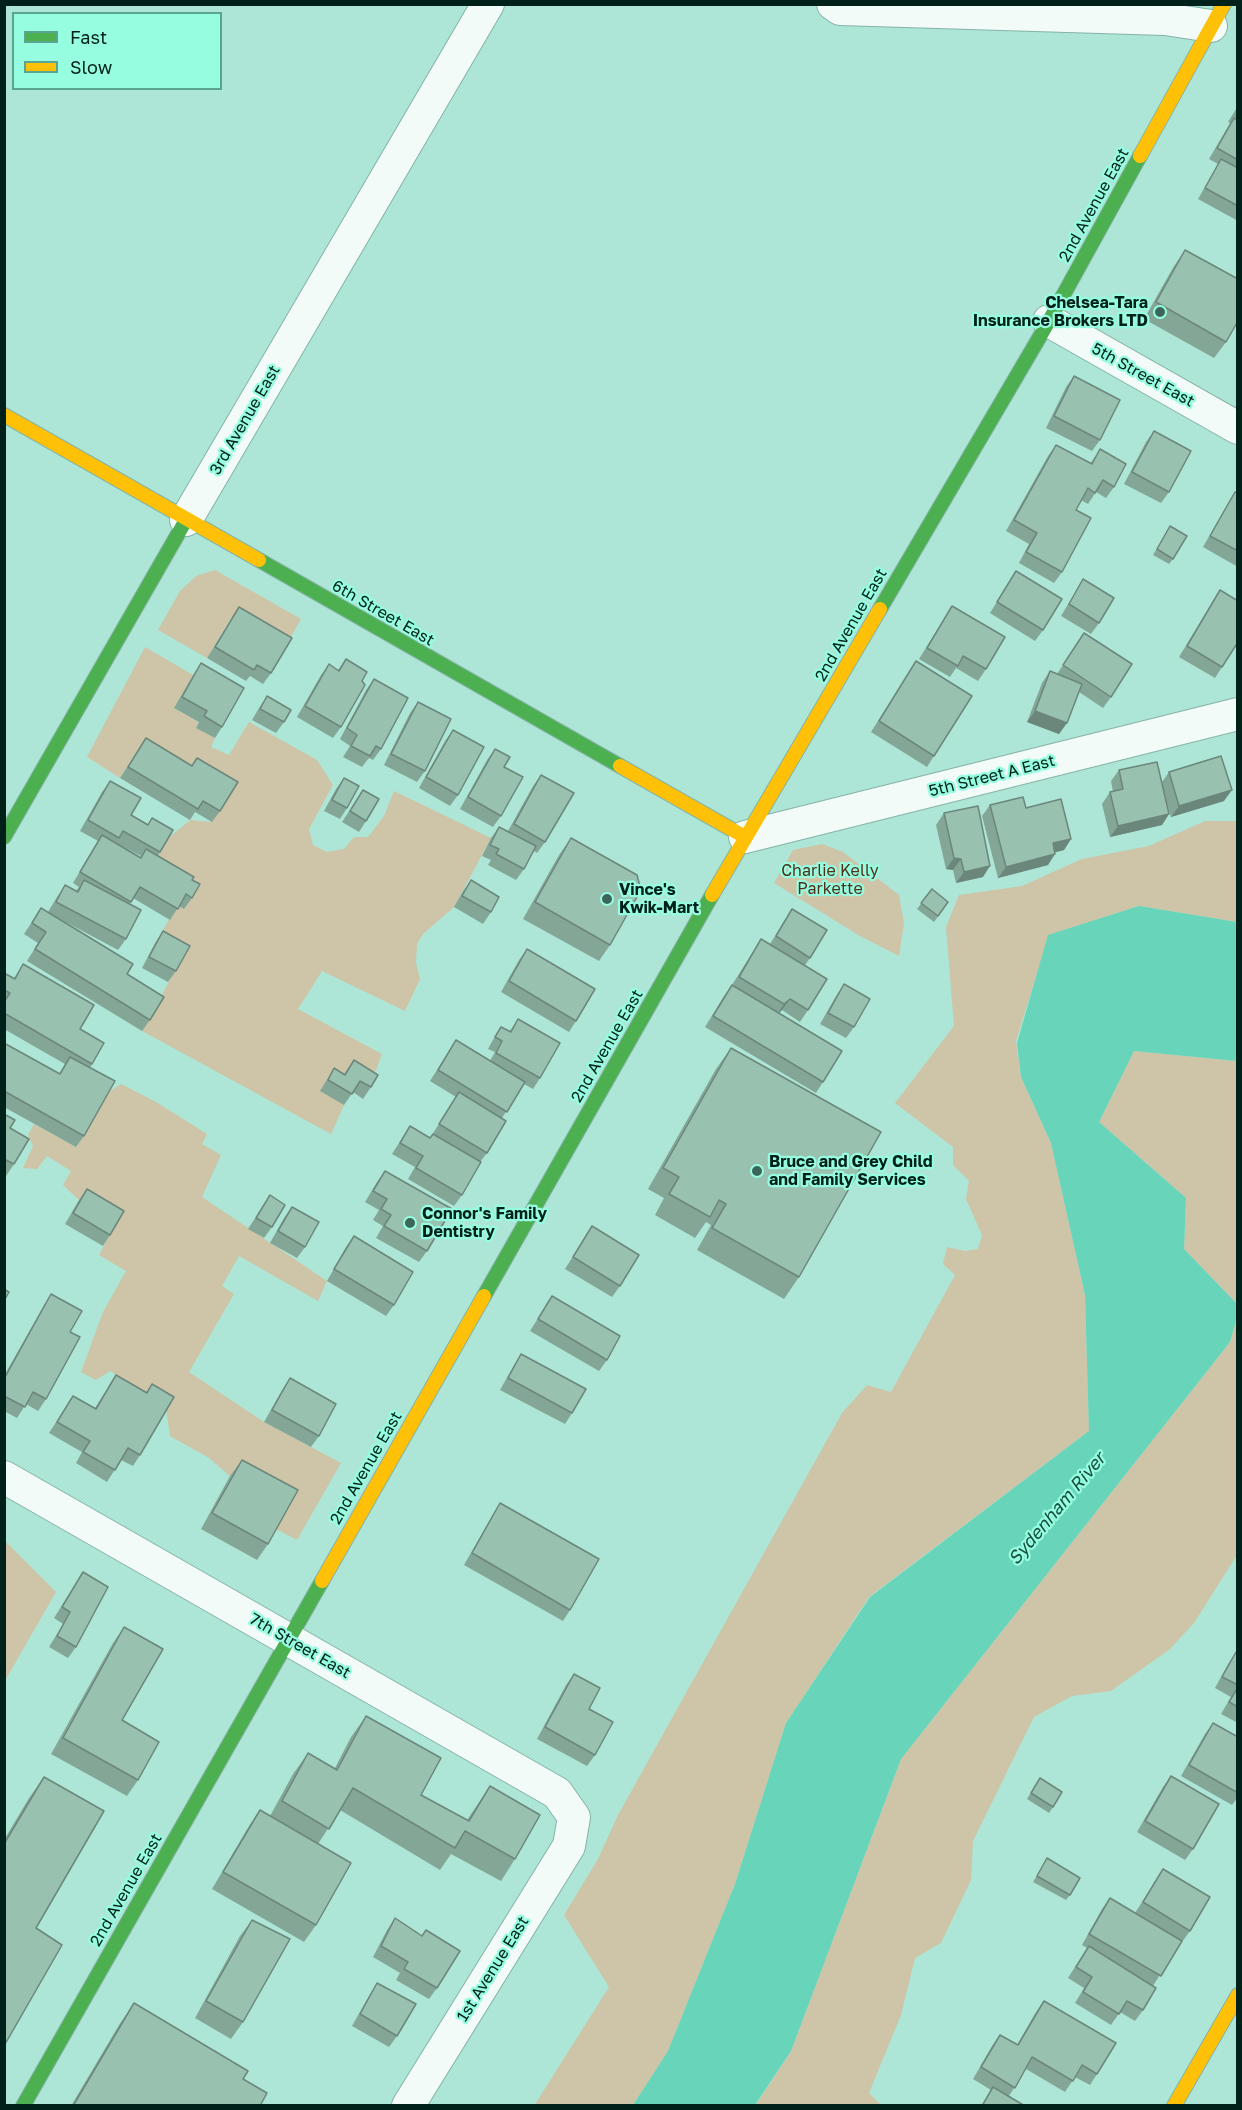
<!DOCTYPE html>
<html>
<head>
<meta charset="utf-8">
<style>
  body { margin:0 }
  #map { position:relative; width:1242px; height:2110px; overflow:hidden; background:#ade6d6; font-family:"Golos Text",sans-serif }
  canvas { display:block }
  .frame { position:absolute; inset:0; border:6px solid #002119; pointer-events:none }
  .legend { position:absolute; left:12px; top:12px; width:210px; height:78px; box-sizing:border-box; background:#96fde0; border:2px solid #5aa590; margin:0; padding:8px 10px; list-style:none; font-size:18px; color:#002119 }
  .legend li { display:flex; align-items:center; gap:12px; height:30px }
  .legend b { width:30px; border:2px solid #5aa590 }
</style>
</head>
<body>
<div id="map">
<canvas width="1242" height="2110"></canvas>
<div class="frame"></div>
<ul class="legend">
<li><b style="height:8px;background:#4caf50"></b>Fast</li>
<li><b style="height:8px;background:#ffc107"></b>Slow</li>
</ul>
</div>
<script>
const ctx = document.querySelector('canvas').getContext('2d');
ctx.lineJoin = 'round';
function paint(path, color) { ctx.fillStyle = color; ctx.fill(path, 'evenodd'); }
const poly = rows => new Path2D(rows.map(r => 'M' + r).join(''));
function stroke(path, color, width, dash) { ctx.strokeStyle = color; ctx.lineWidth = width; ctx.lineCap = dash ? 'butt' : 'round'; ctx.setLineDash(dash || []); ctx.stroke(path); }
function write(font, color, halo, rows, align = 'center') {
  ctx.font = font + ' "Golos Text",sans-serif'; ctx.lineWidth = 4.5; ctx.setLineDash([]); ctx.textBaseline = 'middle'; ctx.strokeStyle = halo; ctx.fillStyle = color; for (const [text, x, y, turn = 0] of rows) {
    ctx.save(); ctx.translate(x, y); ctx.rotate((+turn || 0) * Math.PI / 180); ctx.textAlign = isNaN(turn) ? turn : align; if (halo) ctx.strokeText(text, 0, 0); ctx.fillText(text, 0, 0); ctx.restore();
  }
}
paint(poly([
  [215,570,301,619,284,649,231,618,207,658,158,630,180,591,196,576],
  [145,647,193,675,174,708,199,722,196,727,215,738,211,747,229,755,249,722,317,760,333,785,309,829,313,845,327,852,344,849,354,837,368,837,384,816,394,791,491,838,454,907,423,934,417,944,416,963,420,979,405,1011,322,971,298,1009,382,1054,370,1086,346,1071,344,1105,331,1134,142,1031,182,958,155,943,178,905,153,863,165,841,190,820,212,822,138,749,120,778,87,757],
  [1205,821,1237,821,1237,922,1139,906,1049,935,1016,1041,1021,1077,1051,1143,1085,1295,1089,1431,869,1597,786,1723,735,1884,668,2051,633,2105,534,2106,609,1987,564,1915,598,1859,618,1815,842,1413,867,1385,891,1392,955,1275,943,1264,947,1247,965,1251,978,1249,982,1235,966,1199,969,1181,953,1165,953,1147,895,1103,954,1026,946,927,959,895,1022,886,1082,859,1149,846],
  [822,844,843,852,899,895,904,923,899,956,860,936,774,883,793,850],
  [1134,1051,1237,1061,1237,1304,1184,1249,1186,1198,1099,1122],
  [121,1084,156,1102,207,1134,202,1144,221,1155,202,1197,327,1281,318,1301,239,1256,222,1286,234,1294,189,1372,264,1422,341,1463,297,1540,274,1528,230,1476,209,1458,170,1436,166,1408,110,1371,96,1380,81,1372,103,1312,126,1271,99,1255,116,1222,79,1200,63,1185,71,1171,47,1156,37,1169,23,1168,33,1146,28,1135,34,1124,76,1147,107,1093],
  [1237,1317,1237,1555,1194,1623,1170,1649,1111,1691,1072,1696,1034,1717,973,1841,971,1880,941,1943,915,1958,901,2015,869,2093,881,2105,755,2106,791,2051,901,1759,1230,1342],
  [5,1541,56,1592,6,1679,4,1679]
]), '#cec4a7');
paint(poly([
  [1139,906,1237,922,1237,1061,1134,1051,1099,1122,1186,1198,1184,1249,1237,1304,1237,1317,1230,1342,901,1759,791,2051,755,2105,633,2105,668,2051,735,1884,786,1723,870,1597,1089,1431,1085,1295,1051,1143,1021,1077,1017,1043,1048,935]
]), '#68d4b9');
const street = poly([
  [833,4,840,9,1165,19,1211,26],
  [1049,321,1238,428],
  [186,520,488,4],
  [745,837,1238,714],
  [4,1477,557,1793,574,1817,569,1846,408,2106]
]);
const fast = poly([
  [259,560,620,766],
  [880,609,1049,321,1140,156],
  [4,837,186,520],
  [484,1296,712,895],
  [23,2106,322,1581]
]);
const slow = poly([
  [1140,156,1224,4],
  [4,415,259,560],
  [620,766,745,837],
  [712,895,880,609],
  [322,1581,484,1296],
  [1174,2106,1238,1995]
]);
stroke(street, '#85b3a7', 34);
stroke(fast, '#85b3a7', 16);
stroke(slow, '#85b3a7', 16);
stroke(street, '#f3fbf9', 32);
stroke(fast, '#4caf50', 14);
stroke(slow, '#ffc107', 14);
paint(poly([
  [1238,106,1238,221,1198,199,1218,164,1209,159,1230,123,1228,122],
  [1185,250,1226,342,1214,358,1144,319,1174,266],
  [1074,376,1100,440,1092,451,1046,428,1066,387],
  [1154,431,1169,492,1161,503,1124,484,1146,442],
  [1056,445,1090,464,1100,449,1114,487,1106,498,1096,492,1088,504,1081,500,1076,510,1062,572,1054,583,1019,563,1029,544,1006,531,1048,456],
  [1235,492,1238,493,1238,567,1203,547,1228,503],
  [1170,526,1173,559,1169,564,1153,555],
  [1016,571,1043,630,1035,641,990,613],
  [1083,579,1099,623,1091,634,1061,616],
  [1220,590,1222,667,1215,678,1179,657,1213,601],
  [952,606,986,669,978,681,956,668,950,677,919,659],
  [239,607,271,673,263,684,250,676,246,681,207,658],
  [1084,633,1111,697,1103,708,1079,692,1067,723,1059,734,1027,722,1042,683,1050,671,1057,674],
  [346,659,362,681,341,727,333,738,297,717,321,675,329,664,338,670],
  [916,661,934,756,927,767,871,732],
  [201,663,222,727,215,738,196,728,199,722,174,708,193,675],
  [374,679,381,749,373,760,369,758,362,767,343,757,350,746,340,739,366,690],
  [267,696,284,722,276,733,252,720,259,708],
  [418,702,425,771,417,782,384,765,410,713],
  [453,730,458,795,450,806,419,788,445,741],
  [146,738,192,766,197,758,220,811,212,822,195,812,190,820,120,778],
  [495,749,504,767,501,816,493,827,460,809,487,760],
  [1119,770,1162,782,1169,772,1224,801,1171,817,1166,801,1169,814,1162,825,1110,837,1102,804,1110,792,1113,792,1111,781],
  [541,775,545,842,537,853,534,851,524,869,516,880,488,865,491,860,482,856,491,838,499,827,508,831,533,786],
  [344,778,347,808,340,819,324,811,336,789],
  [110,781,131,815,148,824,152,818,160,852,158,856,192,880,192,898,184,909,179,906,170,920,133,898,130,904,126,939,118,950,58,918,127,974,150,1020,142,1031,27,961,38,943,24,934,41,908,48,912,57,897,65,885,76,891,79,887,73,883,98,841,80,831,102,792],
  [116,843,141,856,140,858],
  [363,790,366,821,359,832,342,822],
  [990,805,1026,808,1071,839,1064,850,1055,852,1048,865,998,878,982,816],
  [944,813,983,877,956,883,953,870,946,869,936,825],
  [571,838,610,945,599,961,523,919,559,855],
  [471,880,491,912,483,924,454,907,463,891],
  [932,889,948,902,934,922,917,909],
  [792,909,810,958,805,965,808,1010,800,1022,782,1010,779,1013,823,1082,816,1093,705,1027,724,996,732,985,761,939,770,944],
  [163,931,176,971,168,982,142,968,155,943],
  [527,949,576,1021,569,1032,501,992,519,960],
  [23,964,80,1029,92,1064,90,1068,84,1136,76,1147,4,1107,4,1043,59,1074,65,1064,4,1029,4,973,14,978],
  [844,984,854,1027,846,1038,820,1024,836,996],
  [518,1019,540,1078,533,1089,524,1084,502,1118,487,1153,480,1162,462,1195,454,1206,408,1179,415,1167,392,1154,410,1126,430,1138,456,1097,430,1081,456,1040,490,1061,495,1052,488,1049,494,1038,501,1027,509,1032],
  [731,1048,799,1277,784,1299,697,1250,711,1225,706,1222,695,1238,655,1215,664,1198,648,1189,716,1069],
  [354,1060,371,1087,363,1099,353,1092,344,1105,320,1091,334,1068,344,1074],
  [4,1114,10,1128,14,1164,6,1176,4,1174],
  [385,1171,427,1251,419,1262,376,1238,383,1226,373,1220,379,1210,365,1202,377,1182],
  [87,1189,110,1235,103,1246,65,1224,79,1200],
  [270,1195,272,1227,264,1238,248,1229],
  [292,1207,305,1247,297,1258,270,1243,284,1218],
  [592,1226,620,1286,612,1297,565,1269],
  [354,1236,394,1305,386,1316,327,1281,346,1247],
  [51,1294,70,1332,46,1399,38,1411,26,1404,17,1418,4,1411,4,1376,44,1305],
  [552,1296,607,1360,599,1371,530,1331],
  [521,1354,572,1413,565,1424,500,1390,514,1365],
  [116,1375,146,1392,152,1384,140,1455,133,1466,121,1460,107,1482,76,1463,82,1452,49,1433,73,1396,95,1408],
  [290,1378,319,1436,311,1447,264,1422,282,1390],
  [242,1460,268,1544,257,1560,201,1529,230,1476],
  [500,1503,570,1610,563,1621,464,1565,493,1514],
  [83,1572,76,1647,68,1658,49,1647,63,1624,54,1618],
  [124,1627,122,1720,138,1780,127,1796,51,1754,113,1643],
  [1236,1652,1238,1653,1238,1723,1221,1714,1231,1697,1215,1688,1228,1664],
  [574,1674,589,1709,595,1755,587,1766,537,1739,566,1685],
  [366,1716,421,1795,467,1820,490,1786,515,1859,501,1881,451,1854,440,1870,340,1810,318,1844,316,1925,304,1942,212,1889,249,1826,260,1810,270,1816,293,1774,308,1753,335,1768,351,1737],
  [1213,1723,1238,1737,1238,1797,1232,1805,1181,1776,1205,1734],
  [1171,1776,1193,1849,1185,1860,1137,1832,1163,1787],
  [44,1777,36,1928,4,2046,4,1840,29,1798],
  [1040,1778,1053,1807,1049,1813,1027,1799],
  [1047,1858,1070,1895,1066,1900,1033,1882],
  [1163,1869,1190,1931,1182,1942,1181,1941,1153,1986,1143,2010,1135,2021,1120,2012,1111,2025,1075,2003,1084,1988,1068,1978,1087,1948,1082,1945,1102,1909,1110,1898,1135,1913],
  [395,1918,437,1988,429,1999,396,1980,400,1973,373,1957,387,1930],
  [252,1920,243,2022,231,2039,195,2018,240,1936],
  [377,1983,397,2036,389,2047,352,2026,370,1994],
  [1044,2001,1097,2074,1090,2085,1075,2077,1065,2092,1026,2069,1009,2096,1025,2106,981,2106,991,2090,973,2079,992,2046,1000,2035,1017,2045,1036,2012],
  [134,2003,243,2079,260,2106,71,2106,119,2025]
]), '#84a697');
paint(poly([
  [1035,711,1067,723,1059,734,1027,722],
  [1232,790,1224,801,1171,817,1179,806],
  [1169,814,1162,825,1110,837,1118,826],
  [1071,839,1064,850,1045,855,1053,843],
  [1055,854,1048,865,998,878,1006,867],
  [954,858,961,859,953,870,946,869],
  [990,866,983,877,956,883,964,872],
  [790,999,782,1010,776,1016,784,1004]
]), '#6b877b');
const building = poly([
  [1234,118,1238,121,1238,160,1217,148,1234,118],
  [1221,159,1238,168,1238,206,1205,188,1221,159],
  [1185,250,1238,279,1238,321,1226,342,1156,302,1185,250],
  [1074,376,1120,400,1100,440,1054,416,1074,376],
  [1154,431,1191,451,1169,492,1132,472,1154,431],
  [1056,445,1092,464,1100,449,1126,464,1114,487,1103,480,1095,493,1088,488,1076,510,1091,518,1062,572,1026,552,1037,533,1014,520,1056,445],
  [1235,492,1238,493,1238,551,1210,536,1235,492],
  [1170,526,1187,536,1173,559,1157,549,1170,526],
  [1016,571,1062,599,1043,630,997,602,1016,571],
  [1083,579,1114,598,1099,623,1069,604,1083,579],
  [1220,590,1238,601,1238,642,1222,667,1187,646,1220,590],
  [952,606,1005,637,986,669,963,656,958,666,927,648,952,606],
  [239,607,292,638,271,673,257,665,254,670,215,647,239,607],
  [1084,633,1132,664,1111,697,1063,665,1084,633],
  [346,659,367,672,362,681,365,685,341,727,305,706,329,664,339,671,346,659],
  [916,661,972,696,934,756,879,721,916,661],
  [201,663,244,688,222,727,204,716,207,711,182,697,201,663],
  [1050,671,1082,684,1067,723,1035,711,1050,671],
  [374,679,408,698,381,749,376,746,370,756,351,746,357,735,347,728,374,679],
  [267,696,291,710,284,722,260,709,267,696],
  [418,702,451,719,425,771,391,754,418,702],
  [453,730,484,747,458,795,426,777,453,730],
  [146,738,192,766,197,758,238,782,220,811,203,801,198,809,128,767,146,738],
  [495,749,510,757,504,767,523,777,501,816,468,797,495,749],
  [1221,756,1232,790,1179,806,1169,772,1221,756],
  [1157,762,1169,814,1118,826,1110,792,1123,789,1119,770,1157,762],
  [541,775,574,793,545,842,514,824,541,775],
  [344,778,359,786,347,808,332,800,344,778],
  [110,781,141,798,131,815,148,825,152,818,173,830,160,852,123,831,119,838,88,820,110,781],
  [363,790,379,799,366,821,350,811,363,790],
  [1023,797,1026,808,1061,799,1071,839,1053,843,1055,854,1006,867,990,805,1023,797],
  [978,806,990,866,964,872,961,859,954,858,944,813,978,806],
  [499,827,536,846,524,869,496,854,499,849,490,845,499,827],
  [102,835,141,858,146,849,194,877,192,880,200,884,192,898,186,894,178,909,140,887,131,902,80,872,102,835],
  [571,838,637,875,641,890,610,945,535,902,571,838],
  [84,880,141,910,126,939,56,902,65,885,78,892,84,880],
  [471,880,499,897,491,912,462,896,471,880],
  [932,889,948,902,938,916,921,903,932,889],
  [41,908,133,964,127,974,164,997,150,1020,35,949,46,932,32,923,41,908],
  [792,909,827,930,810,958,776,936,792,909],
  [163,931,190,946,176,971,149,957,163,931],
  [761,939,827,979,808,1010,790,999,784,1004,739,977,761,939],
  [527,949,595,989,576,1021,509,981,527,949],
  [23,964,94,1005,80,1029,104,1043,92,1064,4,1013,4,1002,10,993,4,990,4,973,15,979,23,964],
  [844,984,870,999,854,1027,828,1013,844,984],
  [732,985,842,1051,823,1082,713,1016,732,985],
  [518,1019,560,1043,540,1078,496,1053,502,1041,495,1037,501,1027,511,1032,518,1019],
  [456,1040,525,1082,507,1112,438,1070,456,1040],
  [4,1043,60,1074,70,1057,115,1081,84,1136,4,1091,4,1043],
  [731,1048,881,1132,799,1277,712,1228,726,1204,719,1200,710,1217,669,1194,679,1177,663,1168,731,1048],
  [354,1060,378,1075,371,1087,360,1081,352,1094,328,1080,334,1068,345,1075,354,1060],
  [459,1092,506,1121,487,1153,439,1124,459,1092],
  [4,1114,15,1120,10,1128,29,1139,14,1164,4,1159,4,1114],
  [410,1126,430,1138,433,1134,481,1162,462,1195,416,1168,423,1156,400,1143,410,1126],
  [385,1171,452,1209,427,1251,384,1226,391,1215,381,1209,387,1199,373,1191,385,1171],
  [87,1189,124,1211,110,1235,73,1213,87,1189],
  [270,1195,285,1205,272,1227,256,1218,270,1195],
  [292,1207,319,1222,305,1247,278,1231,292,1207],
  [592,1226,639,1255,620,1286,573,1257,592,1226],
  [354,1236,413,1272,394,1305,334,1269,354,1236],
  [4,1289,9,1292,4,1301,4,1289],
  [51,1294,82,1311,70,1332,80,1337,46,1399,33,1392,25,1407,4,1396,4,1379,51,1294],
  [552,1296,620,1336,607,1360,538,1319,552,1296],
  [521,1354,586,1389,572,1413,508,1378,521,1354],
  [116,1375,147,1393,152,1384,174,1397,140,1455,128,1448,115,1470,83,1452,90,1441,57,1422,73,1396,96,1409,116,1375],
  [290,1378,336,1404,319,1436,272,1410,290,1378],
  [242,1460,298,1490,268,1544,212,1513,242,1460],
  [500,1503,599,1559,570,1610,472,1553,500,1503],
  [83,1572,108,1587,76,1647,57,1636,70,1612,62,1607,83,1572],
  [124,1627,163,1649,122,1720,159,1742,138,1780,63,1738,124,1627],
  [1236,1652,1238,1653,1238,1685,1222,1677,1236,1652],
  [574,1674,600,1688,589,1709,613,1722,595,1755,545,1727,574,1674],
  [1238,1687,1238,1707,1229,1702,1238,1687],
  [366,1716,441,1758,421,1795,469,1821,490,1786,540,1815,515,1859,465,1831,455,1848,353,1788,329,1829,282,1801,308,1753,337,1770,366,1716],
  [1213,1723,1238,1737,1238,1793,1189,1765,1213,1723],
  [1171,1776,1219,1804,1193,1849,1145,1821,1171,1776],
  [44,1777,104,1811,36,1928,62,1945,4,2046,4,1844,44,1777],
  [1040,1778,1062,1792,1053,1807,1031,1793,1040,1778],
  [260,1810,351,1863,316,1925,223,1872,260,1810],
  [1047,1858,1080,1878,1070,1895,1037,1876,1047,1858],
  [1163,1869,1210,1897,1190,1931,1143,1902,1163,1869],
  [1110,1898,1182,1941,1161,1976,1089,1934,1110,1898],
  [395,1918,422,1936,426,1930,460,1951,437,1988,404,1969,408,1962,381,1946,395,1918],
  [252,1920,290,1939,243,2022,206,2001,252,1920],
  [1089,1946,1156,1988,1143,2010,1127,2001,1119,2014,1083,1992,1092,1977,1076,1967,1089,1946],
  [377,1983,416,2004,397,2036,360,2014,377,1983],
  [1044,2001,1116,2043,1097,2074,1082,2065,1073,2081,1032,2057,1015,2088,981,2067,1000,2035,1018,2045,1044,2001],
  [134,2003,248,2071,243,2079,267,2093,260,2106,73,2106,134,2003],
  [993,2087,1025,2106,982,2106,993,2087]
]);
paint(building, '#99c1b0');
stroke(building, '#6b877b', 1.5);
for (const [x, y, r, color] of [
  [1160,312,6,"#3d665b"],
  [607,899,6,"#3d665b"],
  [757,1171,6,"#3d665b"],
  [410,1223,6,"#3d665b"]
]) { const dot = new Path2D(); dot.arc(x, y, r, 0, 2 * Math.PI); ctx.fillStyle = color; ctx.fill(dot); stroke(dot, '#96fde0', 2); }
write('16px', '#002119', '#96fde0', [
  ["2nd Avenue East",1094,205,-61],
  ["5th Street East",1143,375,29],
  ["3rd Avenue East",245,420,-60],
  ["6th Street East",383,613,30],
  ["2nd Avenue East",851,625,-60],
  ["5th Street A East",992,776,-14],
  ["2nd Avenue East",607,1046,-60],
  ["2nd Avenue East",366,1468,-60],
  ["7th Street East",300,1646,30],
  ["2nd Avenue East",126,1890,-60],
  ["1st Avenue East",493,1969,-58]
]);
write('bold 16px', '#002119', '#96fde0', [
  ["Chelsea-Tara",1148,303,"right"],
  ["Insurance Brokers LTD",1148,321,"right"],
  ["Vince's",619,890],
  ["Kwik-Mart",619,908],
  ["Bruce and Grey Child",769,1162],
  ["and Family Services",769,1180],
  ["Connor's Family",422,1214],
  ["Dentistry",422,1232]
], 'left');
write('16px', '#513018', '#96fde0', [
  ["Charlie Kelly",830,871],
  ["Parkette",830,889]
]);
write('italic 18px', '#174d40', '#96fde0', [
  ["Sydenham River",1057,1509,-50]
]);
</script>
</body>
</html>
